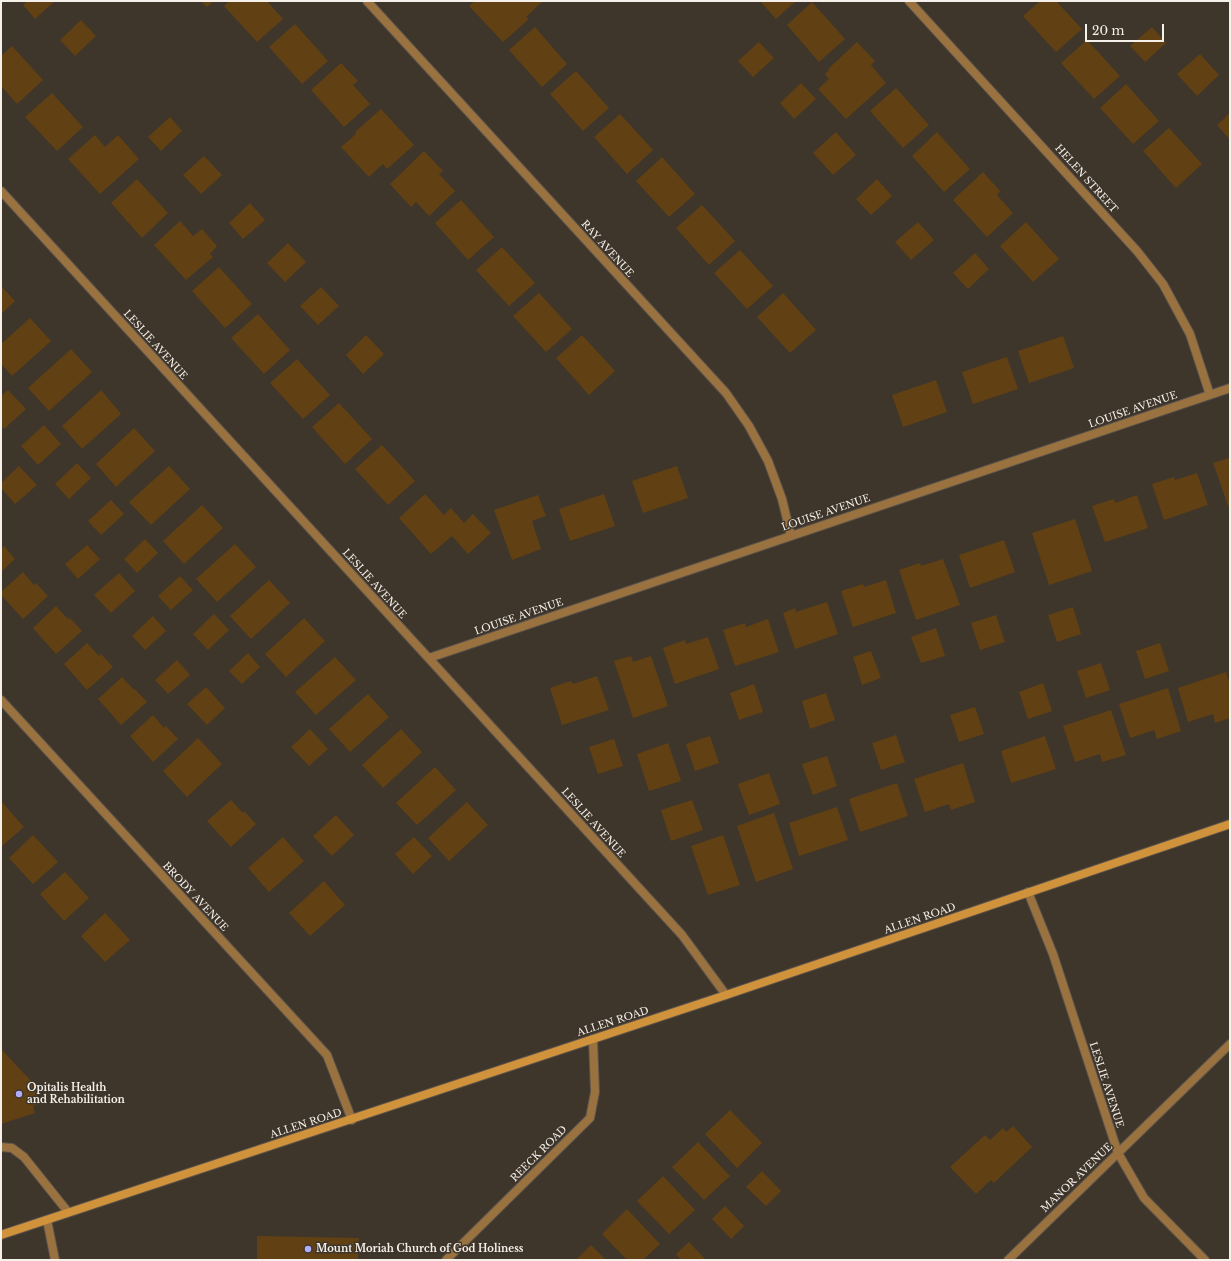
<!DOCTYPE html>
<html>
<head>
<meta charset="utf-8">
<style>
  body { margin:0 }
  #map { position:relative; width:1231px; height:1261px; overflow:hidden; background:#3e352b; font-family:"Libre Baskerville",serif }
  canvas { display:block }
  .frame { position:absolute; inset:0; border:2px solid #f5f0ea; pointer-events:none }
  .scale { position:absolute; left:1085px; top:24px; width:79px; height:18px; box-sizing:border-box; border:2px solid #f5f0ea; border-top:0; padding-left:5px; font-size:12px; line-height:14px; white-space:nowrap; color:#f5f0ea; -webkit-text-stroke:3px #3e352b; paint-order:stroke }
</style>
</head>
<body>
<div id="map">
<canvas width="1231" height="1261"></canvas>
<div class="frame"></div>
<div class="scale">20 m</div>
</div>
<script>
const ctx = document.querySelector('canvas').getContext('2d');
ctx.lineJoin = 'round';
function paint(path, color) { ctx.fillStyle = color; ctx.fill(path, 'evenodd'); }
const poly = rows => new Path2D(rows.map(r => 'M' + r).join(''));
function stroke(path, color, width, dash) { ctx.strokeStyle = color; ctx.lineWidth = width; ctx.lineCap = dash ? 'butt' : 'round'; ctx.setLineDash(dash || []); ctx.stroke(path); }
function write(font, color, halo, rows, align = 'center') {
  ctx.font = font + ' "Libre Baskerville",serif'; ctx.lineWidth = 3; ctx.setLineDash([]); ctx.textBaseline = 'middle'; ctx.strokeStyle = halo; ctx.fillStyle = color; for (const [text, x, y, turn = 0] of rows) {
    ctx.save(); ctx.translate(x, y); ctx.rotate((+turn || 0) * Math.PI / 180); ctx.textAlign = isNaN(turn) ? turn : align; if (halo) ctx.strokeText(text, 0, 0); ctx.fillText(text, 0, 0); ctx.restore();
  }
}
paint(poly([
  [27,1,55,1,35,19,23,5],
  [201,1,214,1,207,7],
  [229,1,267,1,283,19,257,42,224,6],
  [475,1,543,1,526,17,529,19,503,42,469,6],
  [760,1,796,1,776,19],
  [1040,1,1056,1,1082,29,1056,52,1023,16],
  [812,2,845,39,819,62,787,25],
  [81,20,96,36,75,56,60,40],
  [295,24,328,61,302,84,269,47],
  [535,27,567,64,542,87,509,50],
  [1152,27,1166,43,1145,62,1130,46],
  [1087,40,1120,76,1094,99,1061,63],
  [759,42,774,58,753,77,738,61],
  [857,42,875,61,871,65,886,83,846,119,818,89,829,79,825,74,829,70,828,69],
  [12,46,43,80,17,104,1,86,1,56],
  [1200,54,1219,75,1197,96,1177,74],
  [341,63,358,81,353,85,370,104,344,127,311,90],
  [576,71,609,108,583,131,550,94],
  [801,83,816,99,794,119,780,103],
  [1126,84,1159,121,1133,144,1100,108],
  [896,88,929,125,903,148,870,111],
  [52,93,83,127,57,151,25,117],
  [381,109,414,145,387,169,383,164,369,177,341,147,356,134,355,132],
  [1230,113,1230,140,1217,125],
  [620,114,653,150,627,174,594,137],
  [170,117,182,131,161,151,148,137],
  [1169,128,1202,164,1176,188,1143,151],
  [836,132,856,155,833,175,813,153],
  [937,132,970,169,944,192,912,156],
  [95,135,105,147,118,135,139,159,100,194,68,159],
  [424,151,443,171,439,174,455,191,429,216,416,202,411,207,390,184],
  [204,156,222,175,201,194,183,175],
  [662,157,695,194,669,217,636,181],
  [983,172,1000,191,997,195,1013,213,987,237,953,200],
  [137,179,168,213,142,238,111,203],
  [877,179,892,196,871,215,856,199],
  [461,200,494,237,468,260,435,223],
  [250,203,265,220,243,239,229,223],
  [702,205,735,241,709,265,676,228],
  [180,221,193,236,202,229,217,246,210,254,213,257,186,280,154,245],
  [918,222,934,240,911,260,895,242],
  [1026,222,1059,259,1033,282,1000,246],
  [288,243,306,262,285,282,267,263],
  [502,247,535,283,509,306,476,270],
  [740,250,773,286,747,309,714,273],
  [975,253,989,269,968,289,953,273],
  [219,267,252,304,225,328,192,291],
  [1,286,15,301,1,314],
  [321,287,339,306,318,325,300,306],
  [539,293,572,329,546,352,513,316],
  [783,293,816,330,790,353,757,317],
  [258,314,290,350,264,374,231,338],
  [30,318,51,341,12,376,1,364,1,344],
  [366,335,384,354,363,374,346,355],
  [582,335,615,371,589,395,556,358],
  [1063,336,1074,368,1029,383,1018,351],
  [71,349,92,372,49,411,28,388],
  [1007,357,1018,389,973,404,962,372],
  [297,359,330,395,303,419,270,383],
  [936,380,947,412,903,427,892,395],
  [8,390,26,409,4,429,1,425,1,396],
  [101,390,121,414,82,449,62,426],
  [339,403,372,439,345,464,312,427],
  [44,425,61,444,38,465,21,446],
  [134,428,155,451,116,487,96,464],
  [382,445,415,481,388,505,355,469],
  [1229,458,1230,461,1230,511,1213,463],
  [77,463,91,478,69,499,55,484],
  [19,466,37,485,15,504,1,488,1,483],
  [169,466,190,489,151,525,129,502],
  [677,466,688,498,643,513,632,481],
  [1197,473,1208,505,1164,520,1152,484,1174,477,1175,480],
  [425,494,444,515,451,508,464,523,473,514,491,533,468,554,452,536,431,554,399,518],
  [604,494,615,526,570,541,559,509],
  [538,495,546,516,532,521,541,549,512,560,494,510],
  [1137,495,1148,528,1105,542,1092,506,1114,499,1115,503],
  [111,500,124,514,101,535,88,521],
  [202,505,223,528,184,564,163,541],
  [1075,519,1092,571,1049,585,1032,533],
  [145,539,158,553,137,573,124,559],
  [1004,540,1015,572,970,588,959,555],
  [235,544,256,567,217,602,196,579],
  [87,545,100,559,78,579,65,564],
  [4,546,15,559,1,572,1,547,2,548],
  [943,559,960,605,916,620,899,570,920,563,921,566],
  [23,572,34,585,36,583,48,596,23,619,1,595,1,592],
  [119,573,135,591,111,613,94,595],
  [180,576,193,590,171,610,158,596],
  [269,580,290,603,251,639,230,616],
  [886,580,896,613,853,627,841,591,863,584,864,587],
  [827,602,838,634,795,649,783,613,795,608,796,612],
  [56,606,68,619,70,618,82,631,56,654,33,628],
  [1073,607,1081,634,1057,642,1048,615],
  [214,614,229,630,208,650,193,634],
  [996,615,1005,642,980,650,971,623],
  [153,616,166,631,145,650,132,636],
  [304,618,325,641,286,677,265,654],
  [768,619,779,652,735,666,723,630,745,623,746,627],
  [936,628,945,656,921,663,911,637],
  [708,637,719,669,675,684,663,648,685,640,686,644],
  [87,643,99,656,101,654,113,667,87,690,64,664],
  [1160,643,1169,671,1145,679,1136,651],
  [871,651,881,678,862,685,853,657],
  [248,653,260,667,242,684,229,671],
  [631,656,633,662,651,656,668,706,633,718,614,661],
  [335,657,356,680,316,715,295,692],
  [177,660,190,675,168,694,155,680],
  [1101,663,1110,690,1086,698,1077,671],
  [1226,672,1230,685,1230,718,1215,723,1213,714,1188,722,1178,688],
  [597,676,609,710,562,725,550,688,571,681,573,684],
  [122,677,134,690,135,689,147,702,121,725,98,699],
  [1043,683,1052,711,1028,719,1019,692],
  [754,684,763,712,739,720,730,693],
  [206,687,225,708,207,725,187,704],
  [1168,688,1181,731,1157,739,1154,730,1130,738,1119,704],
  [826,693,835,720,810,729,802,701],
  [368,694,389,717,350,752,329,729],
  [975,707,984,734,959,742,950,715],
  [1111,710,1126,755,1102,762,1100,754,1075,762,1063,726],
  [153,715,164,728,166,726,178,739,153,762,130,736],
  [310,729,328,749,309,766,291,747],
  [401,729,422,752,383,788,362,765],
  [896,735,905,762,881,770,872,743],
  [710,736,719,763,695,771,686,744],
  [1045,736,1056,769,1011,783,1001,751],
  [198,738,222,764,187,797,163,771],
  [614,739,623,766,598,774,589,747],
  [668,743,681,781,649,791,637,754],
  [827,756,837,786,813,795,802,764],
  [963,763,975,802,951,810,949,804,925,812,914,779],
  [435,767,456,790,417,825,396,803],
  [769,773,780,804,749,815,738,784],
  [897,783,908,816,860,832,849,799],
  [231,800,243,813,244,811,256,824,231,847,207,821],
  [692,800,703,830,671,841,661,810],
  [1,801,24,827,1,847],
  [467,802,488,825,449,861,428,838],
  [837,807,848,840,799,856,789,823],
  [774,813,793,869,756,882,737,826],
  [336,815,354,835,332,856,313,836],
  [33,835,58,862,33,884,9,858],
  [723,835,740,885,708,895,691,846],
  [283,837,304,861,269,892,248,868],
  [414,837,432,856,413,874,395,854],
  [65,872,89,898,64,921,40,894],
  [324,881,345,905,310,936,289,913],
  [105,913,130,940,105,962,81,936],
  [1,1049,34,1084,40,1104,33,1106,35,1113,1,1124],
  [730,1110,762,1143,737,1168,705,1134],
  [1013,1126,1032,1147,994,1183,991,1180,976,1194,950,1167,985,1135,990,1140,1003,1128,1006,1132],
  [698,1142,730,1176,704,1200,672,1167],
  [762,1171,781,1191,766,1206,746,1187],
  [663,1176,695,1210,669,1234,637,1201],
  [725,1206,744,1226,731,1239,712,1219],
  [627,1209,660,1244,643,1260,627,1260,602,1234],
  [257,1236,359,1238,358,1260,257,1260],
  [689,1242,706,1260,681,1260,676,1254],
  [591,1245,606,1260,576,1260]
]), '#614113');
const service = poly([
  [1,1147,12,1148,24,1157,68,1212],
  [47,1220,55,1260]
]);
const minor = poly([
  [367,1,726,393,749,426,768,461,782,499,791,536],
  [909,1,1137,251,1163,284,1190,334,1210,395],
  [1,191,682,935,726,995],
  [429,658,1230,388],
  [1,700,327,1055,352,1120],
  [1028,892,1053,954,1118,1153,1144,1198,1205,1260],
  [1008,1260,1230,1044]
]);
const tertiary = poly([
  [446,1260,590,1118,595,1092,593,1039]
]);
const secondary = poly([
  [1,1235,726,995,1230,824]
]);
stroke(service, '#5b534a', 10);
stroke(minor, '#5b534a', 10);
stroke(tertiary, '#5b534a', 10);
stroke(secondary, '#5b534a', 10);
stroke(service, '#9a7240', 8);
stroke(minor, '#9a7240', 8);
stroke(tertiary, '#9a7240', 8);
stroke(secondary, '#d1923c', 8);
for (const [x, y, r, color] of [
  [19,1094,4,"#afaefa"],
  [308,1249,4,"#afaefa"]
]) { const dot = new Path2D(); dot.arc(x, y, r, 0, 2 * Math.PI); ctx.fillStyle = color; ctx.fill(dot); stroke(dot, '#3e352b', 1.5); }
write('10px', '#f5f0ea', '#3e352b', [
  ["HELEN STREET",1086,179,48],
  ["RAY AVENUE",607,249,48],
  ["LESLIE AVENUE",155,345,48],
  ["LOUISE AVENUE",1133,410,-19],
  ["LOUISE AVENUE",826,513,-19],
  ["LESLIE AVENUE",374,584,48],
  ["LOUISE AVENUE",519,617,-19],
  ["LESLIE AVENUE",593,823,48],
  ["BRODY AVENUE",195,897,47],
  ["ALLEN ROAD",920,919,-19],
  ["ALLEN ROAD",613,1022,-18],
  ["LESLIE AVENUE",1106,1085,72],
  ["ALLEN ROAD",306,1124,-18],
  ["REECK ROAD",539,1154,-45],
  ["MANOR AVENUE",1077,1178,-44]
]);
write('bold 10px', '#f5f0ea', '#3e352b', [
  ["Opitalis Health",27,1088],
  ["and Rehabilitation",27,1100],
  ["Mount Moriah Church of God Holiness",316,1249]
], 'left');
</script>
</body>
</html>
